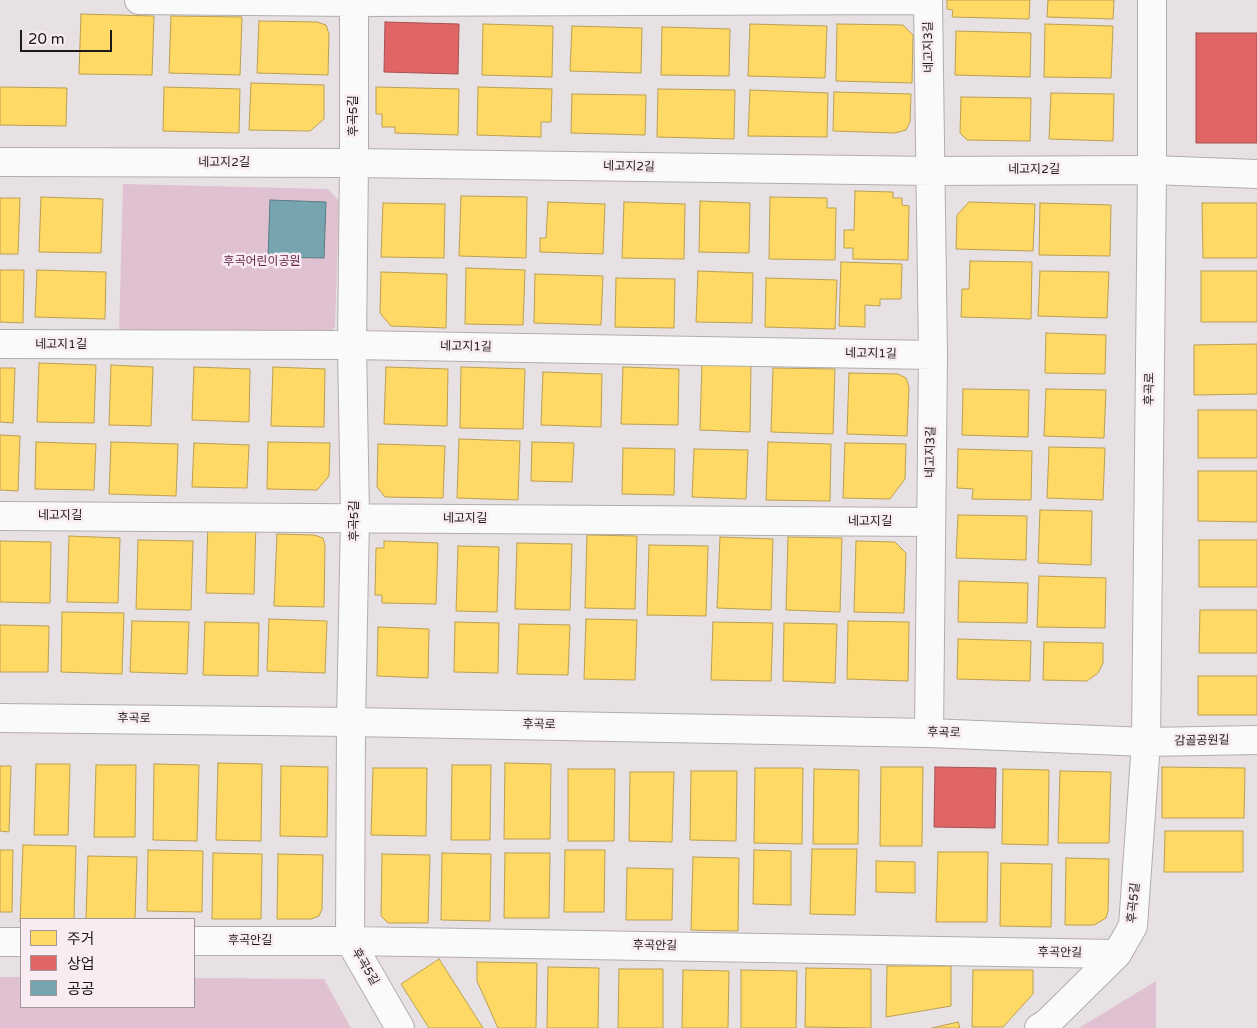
<!DOCTYPE html>
<html>
<head>
<meta charset="utf-8">
<style>
  body { margin:0 }
  #map { position:relative; width:1257px; height:1028px; overflow:hidden; background:#e7e1e4; font-family:"Varela Round","Noto Sans KR",sans-serif }
  canvas { display:block }
  .legend { position:absolute; left:20px; top:918px; width:175px; height:90px; box-sizing:border-box; background:#f8ebf1; border:1px solid #a0979b; margin:0; padding:6px 9px; list-style:none; font-size:15px; color:#1d191b }
  .legend li { display:flex; align-items:center; gap:10px; height:25px }
  .legend b { width:25px; border:1px solid #a0979b }
  .scale { position:absolute; left:20px; top:30px; width:92px; height:22px; box-sizing:border-box; border:2px solid #1d191b; border-top:0; padding-left:6px; font-size:15px; line-height:18px; white-space:nowrap; color:#1d191b; -webkit-text-stroke:4px #f8ebf1; paint-order:stroke }
</style>
</head>
<body>
<div id="map">
<canvas width="1257" height="1028"></canvas>
<ul class="legend">
<li><b style="height:14px;background:#ffd966"></b>주거</li>
<li><b style="height:14px;background:#e06666"></b>상업</li>
<li><b style="height:14px;background:#76a5af"></b>공공</li>
</ul>
<div class="scale">20 m</div>
</div>
<script>
const ctx = document.querySelector('canvas').getContext('2d');
ctx.lineJoin = 'round';
function paint(path, color) { ctx.fillStyle = color; ctx.fill(path, 'evenodd'); }
const poly = rows => new Path2D(rows.map(r => 'M' + r).join(''));
function stroke(path, color, width, dash) { ctx.strokeStyle = color; ctx.lineWidth = width; ctx.lineCap = dash ? 'butt' : 'round'; ctx.setLineDash(dash || []); ctx.stroke(path); }
function write(font, color, halo, rows, align = 'center') {
  ctx.font = font + ' "Varela Round","Noto Sans KR",sans-serif'; ctx.lineWidth = 5; ctx.setLineDash([]); ctx.textBaseline = 'middle'; ctx.strokeStyle = halo; ctx.fillStyle = color; for (const [text, x, y, turn = 0] of rows) {
    ctx.save(); ctx.translate(x, y); ctx.rotate((+turn || 0) * Math.PI / 180); ctx.textAlign = isNaN(turn) ? turn : align; if (halo) ctx.strokeText(text, 0, 0); ctx.fillText(text, 0, 0); ctx.restore();
  }
}
paint(poly([
  [123,184,328,189,339,201,335,327,323,338,119,333],
  [0,977,21,977,21,1007,194,1007,194,978,324,979,351,1028,0,1028],
  [1156,981,1156,1028,1079,1028]
]), '#e0c1d1');
const homes = poly([
  [947,0,1030,0,1029,19,952,17,953,10,947,9,947,0],
  [1048,0,1114,0,1113,19,1047,17,1048,0],
  [81,14,154,16,152,75,79,74,81,14],
  [171,16,242,17,240,75,169,73,171,16],
  [259,21,317,22,326,25,329,34,328,75,257,73,259,21],
  [483,24,553,26,552,77,482,75,483,24],
  [750,24,827,26,825,78,748,76,750,24],
  [837,24,903,25,913,35,912,83,836,81,837,24],
  [1045,24,1113,26,1111,78,1044,77,1045,24],
  [572,26,642,28,641,73,570,71,572,26],
  [662,27,730,29,729,76,661,75,662,27],
  [956,31,1031,33,1030,77,955,75,956,31],
  [251,83,324,85,324,119,310,131,249,130,251,83],
  [0,87,67,88,66,126,0,125,0,87],
  [164,87,240,89,239,133,163,131,164,87],
  [376,87,459,89,458,135,395,133,395,127,382,127,382,114,376,114,376,87],
  [478,87,552,89,551,122,541,122,541,137,477,135,478,87],
  [658,89,735,90,734,139,657,137,658,89],
  [750,90,828,93,827,137,748,136,750,90],
  [834,92,911,94,910,122,906,130,895,133,833,131,834,92],
  [1051,93,1114,94,1113,141,1049,139,1051,93],
  [572,94,646,95,645,135,571,133,572,94],
  [961,97,1031,98,1030,141,967,140,960,133,961,97],
  [855,191,893,192,893,198,902,198,902,205,909,206,908,260,853,259,853,248,844,248,844,230,854,230,855,191],
  [461,196,527,197,526,258,459,256,461,196],
  [41,197,103,199,101,253,39,252,41,197],
  [770,197,827,198,827,208,836,208,835,260,769,259,770,197],
  [0,198,20,198,18,254,0,254,0,198],
  [700,201,750,203,749,253,699,252,700,201],
  [548,202,605,204,603,254,540,252,540,238,546,238,548,202],
  [624,202,685,204,684,259,622,258,624,202],
  [969,202,1035,204,1033,251,956,249,957,215,969,202],
  [383,203,445,204,444,258,381,257,383,203],
  [1040,203,1111,205,1110,256,1039,255,1040,203],
  [1202,203,1257,203,1257,258,1203,258,1202,203],
  [970,261,1032,262,1031,319,961,317,962,289,969,289,970,261],
  [841,262,902,264,901,299,880,299,880,306,865,305,865,327,839,326,841,262],
  [466,268,525,270,523,325,465,324,466,268],
  [0,270,24,270,23,323,0,322,0,270],
  [37,270,106,272,105,319,35,317,37,270],
  [698,271,753,273,752,323,696,322,698,271],
  [1040,271,1109,272,1107,318,1038,316,1040,271],
  [1201,271,1257,271,1257,322,1201,322,1201,271],
  [381,272,447,274,446,328,391,326,380,313,381,272],
  [535,274,603,276,601,325,534,323,535,274],
  [616,278,675,279,674,328,615,327,616,278],
  [766,278,837,280,835,329,765,327,766,278],
  [1046,333,1106,335,1105,374,1045,373,1046,333],
  [1257,344,1257,394,1194,395,1194,345,1257,344],
  [702,362,751,363,750,432,700,430,702,362],
  [39,363,96,365,94,423,37,422,39,363],
  [111,365,153,367,151,426,109,425,111,365],
  [194,367,250,369,249,422,192,420,194,367],
  [273,367,325,369,324,427,271,426,273,367],
  [386,367,448,369,447,426,384,424,386,367],
  [461,367,525,369,523,429,460,428,461,367],
  [623,367,679,369,678,425,621,424,623,367],
  [0,368,15,368,13,423,0,422,0,368],
  [773,368,835,369,833,434,771,432,773,368],
  [543,372,602,374,601,427,541,425,543,372],
  [849,373,898,374,906,378,909,387,907,436,847,434,849,373],
  [963,389,1029,390,1028,437,962,435,963,389],
  [1046,389,1106,390,1104,438,1044,436,1046,389],
  [1198,410,1257,410,1257,458,1198,458,1198,410],
  [0,435,20,436,18,491,0,490,0,435],
  [459,439,520,441,518,500,457,498,459,439],
  [36,442,96,444,94,490,35,489,36,442],
  [111,442,178,444,176,496,109,494,111,442],
  [268,442,330,443,329,476,317,490,267,489,268,442],
  [532,442,574,443,572,482,531,481,532,442],
  [768,442,831,444,830,501,766,500,768,442],
  [194,443,249,445,247,488,192,487,194,443],
  [845,443,906,444,905,479,890,499,843,498,845,443],
  [378,444,445,446,443,498,385,497,377,487,378,444],
  [1049,447,1105,448,1103,500,1047,498,1049,447],
  [623,448,675,449,674,495,622,494,623,448],
  [694,449,748,450,746,499,692,497,694,449],
  [958,449,1032,451,1031,500,972,499,973,489,957,488,958,449],
  [1198,471,1257,471,1257,522,1198,521,1198,471],
  [1040,510,1092,511,1091,565,1038,563,1040,510],
  [958,515,1027,516,1026,560,956,558,958,515],
  [208,521,256,523,254,594,206,593,208,521],
  [277,534,314,535,323,538,325,545,324,607,274,606,277,534],
  [587,535,637,536,635,609,585,608,587,535],
  [69,536,120,538,118,603,67,602,69,536],
  [720,537,773,539,771,610,717,608,720,537],
  [788,537,842,538,840,612,786,610,788,537],
  [138,540,193,541,191,610,136,609,138,540],
  [1199,540,1257,540,1257,587,1199,587,1199,540],
  [0,541,51,542,50,603,0,602,0,541],
  [384,541,438,543,436,604,382,603,382,595,375,595,376,548,384,548,384,541],
  [856,541,895,542,906,553,904,613,854,612,856,541],
  [517,543,572,544,570,610,515,609,517,543],
  [649,545,708,546,706,616,647,615,649,545],
  [458,546,499,547,497,612,456,611,458,546],
  [1039,576,1106,578,1105,628,1037,627,1039,576],
  [959,581,1028,583,1027,623,958,622,959,581],
  [1200,610,1257,610,1257,653,1199,653,1200,610],
  [62,612,124,613,122,674,61,672,62,612],
  [269,619,327,621,325,673,267,671,269,619],
  [586,619,637,620,635,680,584,679,586,619],
  [132,621,189,622,187,674,130,672,132,621],
  [848,621,909,622,908,681,847,679,848,621],
  [205,622,259,623,258,676,203,675,205,622],
  [455,622,499,623,498,673,454,672,455,622],
  [713,622,773,623,771,681,711,680,713,622],
  [784,623,837,624,835,683,783,681,784,623],
  [519,624,570,625,568,675,517,674,519,624],
  [0,625,49,626,48,672,0,672,0,625],
  [378,627,429,629,428,678,377,676,378,627],
  [958,639,1031,641,1030,681,957,679,958,639],
  [1044,642,1103,643,1103,663,1098,673,1087,681,1043,680,1044,642],
  [1198,676,1257,676,1257,715,1198,715,1198,676],
  [218,763,262,764,261,841,216,840,218,763],
  [505,763,551,764,550,839,504,839,505,763],
  [36,764,70,764,68,835,34,835,36,764],
  [154,764,199,765,197,841,153,840,154,764],
  [96,765,136,765,135,837,94,837,96,765],
  [452,765,491,765,490,840,451,840,452,765],
  [0,766,11,766,9,832,0,831,0,766],
  [281,766,328,767,327,837,280,836,281,766],
  [881,767,923,767,922,846,880,846,881,767],
  [1162,767,1245,768,1244,818,1162,818,1162,767],
  [373,768,427,768,426,836,371,835,373,768],
  [755,768,803,768,802,844,754,843,755,768],
  [568,769,615,769,614,841,568,841,568,769],
  [814,769,859,770,858,844,813,844,814,769],
  [1003,769,1049,770,1048,845,1002,844,1003,769],
  [691,771,737,771,736,841,690,840,691,771],
  [1060,771,1111,772,1109,843,1058,843,1060,771],
  [630,772,674,772,672,842,629,841,630,772],
  [1165,831,1243,831,1243,872,1164,872,1165,831],
  [23,845,76,846,74,919,21,919,20,922,23,845],
  [812,849,857,849,855,915,810,914,812,849],
  [0,850,13,850,12,912,0,912,0,850],
  [148,850,203,851,202,912,147,911,148,850],
  [565,850,605,850,604,912,564,912,565,850],
  [754,850,791,851,791,905,753,904,754,850],
  [938,852,988,852,987,922,936,922,938,852],
  [213,853,262,854,261,919,212,919,213,853],
  [442,853,491,854,490,921,441,920,442,853],
  [505,853,550,853,549,918,504,918,505,853],
  [278,854,323,855,322,909,319,916,311,919,277,919,278,854],
  [382,854,430,855,428,923,388,923,381,916,382,854],
  [88,856,137,857,135,919,86,919,88,856],
  [693,857,739,858,738,931,691,930,693,857],
  [1066,858,1109,859,1108,911,1106,918,1094,925,1065,925,1066,858],
  [876,861,915,862,915,893,876,892,876,861],
  [1001,863,1052,864,1051,927,1000,926,1001,863],
  [627,868,673,869,672,920,626,920,627,868],
  [439,959,483,1028,429,1028,401,984,439,959],
  [477,962,537,963,536,1028,498,1028,477,981,477,962],
  [887,966,951,966,951,1006,886,1017,887,966],
  [548,967,599,968,598,1028,547,1028,548,967],
  [806,968,871,969,871,1028,805,1027,806,968],
  [619,969,663,969,663,1028,618,1028,619,969],
  [683,970,729,971,728,1028,682,1028,683,970],
  [741,970,797,971,796,1028,741,1028,741,970],
  [973,970,1033,970,1033,994,1003,1027,972,1027,973,970],
  [958,1022,960,1028,932,1028,958,1022]
]);
paint(homes, '#ffd966');
stroke(homes, '#bb9f50', 1);
const shops = poly([
  [385,22,459,24,458,74,384,72,385,22],
  [1196,33,1257,33,1257,143,1196,143,1196,33],
  [935,767,996,768,995,828,934,827,935,767]
]);
paint(shops, '#e06666');
stroke(shops, '#a64f50', 1);
const public = poly([
  [270,200,326,202,324,258,268,257,270,200]
]);
paint(public, '#76a5af');
stroke(public, '#5b7b83', 1);
const minor = poly([
  [139,0,354,2,928,0,933,355,929,733],
  [354,0,354,163,352,345,355,518,351,722,350,941,400,1028],
  [0,162,354,163,931,171,1152,170,1257,174],
  [0,344,352,345,933,355],
  [0,516,930,522],
  [194,941,350,941,1117,954],
  [0,942,21,942],
  [1039,1028,1047,1023,1117,954,1133,926,1146,742,1257,740]
]);
const tertiary = poly([
  [0,718,351,722,929,733,1146,742,1152,170,1152,0]
]);
stroke(minor, '#b1adaf', 30);
stroke(tertiary, '#b1adaf', 30);
stroke(minor, '#fbfafb', 28);
stroke(tertiary, '#fbfafb', 28);
write('12px', '#1d191b', '#f8ebf1', [
  ["네고지3길",929,47,-91],
  ["후곡5길",354,116,-90],
  ["네고지2길",224,163],
  ["네고지2길",629,167,1],
  ["네고지2길",1034,170],
  ["네고지1길",61,345],
  ["네고지1길",466,347,1],
  ["네고지1길",871,354,1],
  ["후곡로",1150,389,-89],
  ["네고지3길",931,452,-89],
  ["네고지길",60,516],
  ["네고지길",465,519],
  ["후곡5길",355,521,-90],
  ["네고지길",870,522],
  ["후곡로",134,719,1],
  ["후곡로",539,725,1],
  ["후곡로",944,733,2],
  ["감골공원길",1202,741,-1],
  ["후곡5길",1134,903,-84],
  ["후곡안길",250,941],
  ["후곡안길",655,946,1],
  ["후곡안길",1060,953,1],
  ["후곡5길",365,967,60]
]);
write('12px', '#65254a', '#f8ebf1', [
  ["후곡어린이공원",262,262]
]);
</script>
</body>
</html>
